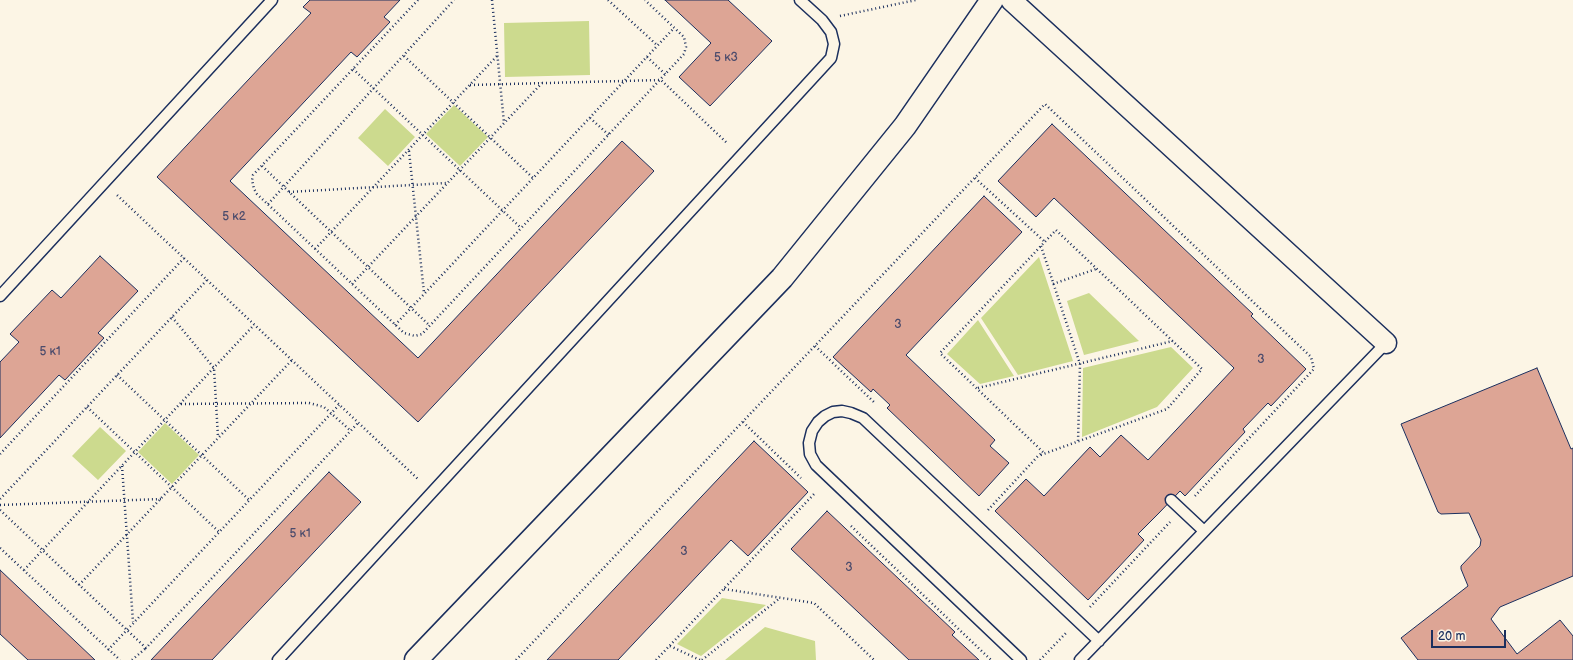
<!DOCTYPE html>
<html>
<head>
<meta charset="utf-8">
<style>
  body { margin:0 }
  #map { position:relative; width:1573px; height:660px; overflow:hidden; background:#fcf5e5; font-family:"Balsamiq Sans",sans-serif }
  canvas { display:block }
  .scale { position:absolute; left:1431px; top:630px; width:75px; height:18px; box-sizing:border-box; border:2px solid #1b2f5e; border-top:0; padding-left:5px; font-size:12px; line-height:14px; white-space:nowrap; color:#1b2f5e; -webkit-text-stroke:3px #fcf5e5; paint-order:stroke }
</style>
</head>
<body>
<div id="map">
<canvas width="1573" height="660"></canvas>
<div class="scale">20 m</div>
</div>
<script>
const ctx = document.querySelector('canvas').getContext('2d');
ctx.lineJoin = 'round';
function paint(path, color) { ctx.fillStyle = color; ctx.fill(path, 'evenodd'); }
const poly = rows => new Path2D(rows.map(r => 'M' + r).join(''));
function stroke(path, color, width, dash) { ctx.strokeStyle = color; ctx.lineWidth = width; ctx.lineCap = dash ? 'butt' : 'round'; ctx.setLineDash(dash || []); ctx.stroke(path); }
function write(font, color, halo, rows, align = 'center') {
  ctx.font = font + ' "Balsamiq Sans",sans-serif'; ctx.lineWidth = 4; ctx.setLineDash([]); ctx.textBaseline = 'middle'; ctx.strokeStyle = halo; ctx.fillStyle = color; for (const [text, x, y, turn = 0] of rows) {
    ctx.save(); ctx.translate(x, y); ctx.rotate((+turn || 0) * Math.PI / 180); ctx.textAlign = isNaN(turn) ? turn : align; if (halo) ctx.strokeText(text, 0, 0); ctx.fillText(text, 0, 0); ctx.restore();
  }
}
paint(poly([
  [589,21,590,75,505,77,504,23],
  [454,105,488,137,460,166,426,134],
  [385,109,415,137,388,166,358,138],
  [1039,257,1073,361,1018,375,981,318],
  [1089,293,1139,341,1084,355,1067,301],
  [978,320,1014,376,980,384,947,354],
  [1171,347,1193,368,1157,407,1082,437,1083,368],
  [165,423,199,455,172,484,138,452],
  [100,427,126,451,98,480,72,456],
  [722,598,766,605,701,656,677,644],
  [765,627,815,641,816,660,725,660]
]), '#ccda8e');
const building = poly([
  [310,0,400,0,384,17,390,22,357,57,351,52,230,181,418,358,622,141,654,171,418,422,157,177,311,13,303,7,310,0],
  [665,0,728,0,772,41,710,106,679,77,711,43,665,0],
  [1052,124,1253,314,1251,316,1306,369,1271,406,1268,403,1243,429,1245,432,1185,496,1180,491,1159,513,1138,534,1144,540,1088,600,995,511,1026,479,1044,496,1090,447,1100,457,1121,435,1148,460,1234,368,1054,198,1036,217,998,181,1052,124],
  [984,196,1022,232,906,355,995,440,990,446,1009,463,979,496,887,408,890,405,873,389,871,392,833,357,984,196],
  [100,256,138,291,98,333,104,338,65,380,59,375,0,438,0,362,19,342,10,334,52,290,61,298,100,256],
  [1537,368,1571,449,1573,448,1573,576,1500,607,1491,619,1517,654,1560,620,1573,636,1573,660,1418,660,1401,638,1468,586,1461,569,1461,566,1480,546,1481,540,1469,513,1441,514,1438,512,1401,424,1537,368],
  [754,441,808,492,748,556,731,540,618,660,547,660,754,441],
  [329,472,361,502,300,567,212,660,151,660,329,472],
  [827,511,955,632,952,635,979,660,909,660,791,549,827,511],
  [0,570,95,660,28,660,0,634,0,570]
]);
paint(building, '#dda595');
stroke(building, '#1b2f5e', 1);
const service = poly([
  [0,296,272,0],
  [1171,500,1204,531],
  [278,660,831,58,834,44,831,32,822,20,800,0],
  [1021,660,816,465,810,454,809,443,812,431,818,422,825,416,833,412,842,411,851,413,863,418,1099,641],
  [1080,660,1386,343]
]);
const minor = poly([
  [1011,0,1386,343]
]);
const tertiary = poly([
  [416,660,782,278,905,126,992,0]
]);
stroke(service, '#1b2f5e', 13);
stroke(minor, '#1b2f5e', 23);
stroke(tertiary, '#1b2f5e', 25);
stroke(poly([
  [418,0,253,175,252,180,254,189,257,194,404,333,415,336,422,334,684,54,686,47,684,37,645,0],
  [492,0,504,123],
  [608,0,658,46],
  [840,16,916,0],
  [404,56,533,178],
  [647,57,666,75],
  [353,69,521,228],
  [470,85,661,80,728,144],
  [590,118,609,135],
  [409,151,424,293],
  [262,166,430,326],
  [975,178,1045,242],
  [289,192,447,183],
  [268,204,454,0],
  [1041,246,1080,364,1078,442],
  [315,249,497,56],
  [207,280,419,480],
  [352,284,542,83],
  [1053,284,1096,269],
  [172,317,214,368,218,437],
  [395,325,674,28],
  [815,346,875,403],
  [117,375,249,500],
  [978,388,1173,341],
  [181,404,309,403,324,407,351,431],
  [87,407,219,532],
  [743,422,801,478],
  [0,454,184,258],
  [122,466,133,622],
  [0,499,207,280,117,195],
  [0,505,161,499],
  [0,510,146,648,358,423],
  [988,510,1038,456,1043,452,940,353,1056,230,1202,369,1167,409,1038,456],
  [851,526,991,660],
  [0,548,120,660],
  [24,570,254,325],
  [79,585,292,360],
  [724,589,814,603,874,660],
  [1090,607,1170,522],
  [670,646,700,660],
  [108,650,339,405],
  [132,660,146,648],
  [516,660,1045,104,1311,357,1314,369,1193,498],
  [656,660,816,492],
  [702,660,780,598],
  [1040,660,1066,633]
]), '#1b2f5e', 2.5, [1, 3]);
stroke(service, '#fcf5e5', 10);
stroke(minor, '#fcf5e5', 20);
stroke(tertiary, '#fcf5e5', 22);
write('12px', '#4c4c6c', null, [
  ["5 к3",726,58],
  ["5 к2",234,217],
  ["3",898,325],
  ["5 к1",50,352],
  ["3",1261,360],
  ["5 к1",300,534],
  ["3",684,552],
  ["3",849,568]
]);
</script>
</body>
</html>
